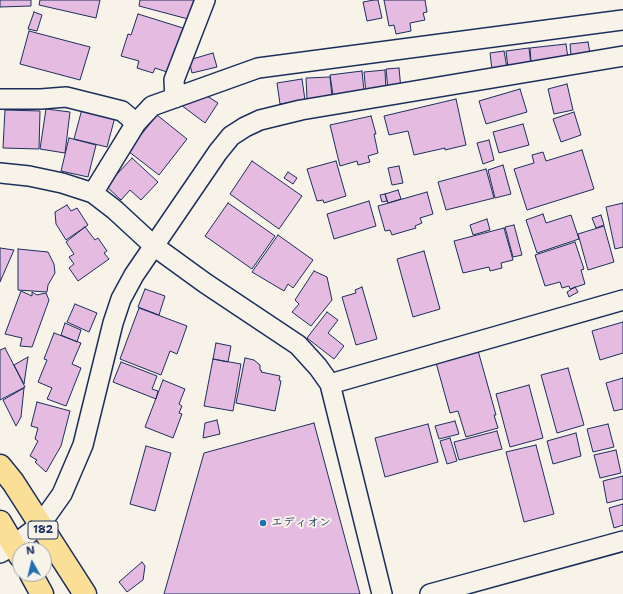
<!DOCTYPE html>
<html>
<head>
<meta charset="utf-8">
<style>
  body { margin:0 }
  #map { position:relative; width:623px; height:594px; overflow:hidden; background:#f7f3e8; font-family:"Shantell Sans",sans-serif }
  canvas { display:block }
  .north { position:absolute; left:12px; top:542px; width:40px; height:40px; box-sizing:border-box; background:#f7f3e8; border:1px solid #9fa5b1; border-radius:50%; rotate:352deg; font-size:11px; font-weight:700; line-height:16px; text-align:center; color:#1b2f5e }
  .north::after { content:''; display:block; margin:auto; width:14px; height:18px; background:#1f6fb2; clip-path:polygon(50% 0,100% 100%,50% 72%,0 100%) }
</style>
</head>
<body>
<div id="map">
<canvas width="623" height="594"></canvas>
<div class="north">N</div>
</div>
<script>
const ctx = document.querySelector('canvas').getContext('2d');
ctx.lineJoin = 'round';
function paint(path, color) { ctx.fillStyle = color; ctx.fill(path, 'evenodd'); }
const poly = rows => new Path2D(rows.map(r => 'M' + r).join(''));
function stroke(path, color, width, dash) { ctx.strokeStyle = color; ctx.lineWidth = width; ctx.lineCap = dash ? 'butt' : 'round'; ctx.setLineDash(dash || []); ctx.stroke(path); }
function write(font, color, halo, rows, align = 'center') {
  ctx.font = font + ' "Shantell Sans","Klee One",sans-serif'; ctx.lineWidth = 4; ctx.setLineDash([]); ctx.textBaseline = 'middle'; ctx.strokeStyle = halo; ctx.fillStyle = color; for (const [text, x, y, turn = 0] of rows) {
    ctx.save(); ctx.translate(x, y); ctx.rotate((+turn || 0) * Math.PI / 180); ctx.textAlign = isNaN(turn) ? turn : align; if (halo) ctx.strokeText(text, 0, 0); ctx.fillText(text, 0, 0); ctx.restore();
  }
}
const building = poly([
  [0,0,31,0,31,6,0,7,0,0],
  [40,0,100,0,96,18,39,5,40,0],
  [140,0,194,0,188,19,139,6,140,0],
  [374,0,378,0,382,18,367,21,363,2,374,0],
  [384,0,425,0,427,12,423,13,425,20,410,23,411,31,396,34,394,25,389,26,384,0],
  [34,12,42,15,37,31,28,29,34,12],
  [138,14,183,28,167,72,155,68,153,73,137,68,139,61,121,56,128,34,131,35,138,14],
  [29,31,90,47,80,80,20,64,29,31],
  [588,42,590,53,571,56,570,44,588,42],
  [566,44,568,58,531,62,530,48,566,44],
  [529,48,531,65,508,68,506,51,529,48],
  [504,51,507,68,492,70,490,53,504,51],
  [213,53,217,67,192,73,189,60,213,53],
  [399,68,401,89,388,90,386,69,399,68],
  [385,70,386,91,366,93,364,72,385,70],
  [362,71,364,91,333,95,330,75,362,71],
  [330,77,332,97,307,99,306,78,330,77],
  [302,79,305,100,280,104,277,83,302,79],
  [567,84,573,110,554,114,548,89,567,84],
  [520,89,527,112,486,124,479,101,520,89],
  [204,94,218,103,205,123,177,102,204,94],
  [456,99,466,145,445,150,445,148,414,155,408,131,389,135,384,116,456,99],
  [46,109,70,112,65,153,40,149,46,109],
  [82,109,115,117,107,147,74,139,82,109],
  [5,110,40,111,39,149,3,148,5,110],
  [574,112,581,135,561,142,553,119,574,112],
  [157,115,187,139,159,175,128,151,157,115],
  [371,116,376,134,374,134,378,153,368,156,370,162,358,165,357,161,340,166,330,125,371,116],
  [523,124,529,145,499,153,493,132,523,124],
  [69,138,96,145,88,177,61,171,69,138],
  [489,140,494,160,483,164,477,143,489,140],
  [582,150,594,189,527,210,514,169,534,163,532,155,543,152,546,161,582,150],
  [132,158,158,182,141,200,130,190,121,200,106,186,132,158],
  [252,161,302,196,279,229,230,194,252,161],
  [336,161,346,196,324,203,323,200,317,201,307,169,336,161],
  [503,165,511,194,495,198,488,170,503,165],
  [399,166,403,183,392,185,388,168,399,166],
  [486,169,494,198,446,210,438,182,486,169],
  [288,172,297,178,293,184,284,178,288,172],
  [398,190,401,199,388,203,385,194,398,190],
  [427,192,433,214,420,218,422,223,415,226,416,228,392,235,390,230,385,231,378,206,427,192],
  [385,194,387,201,382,202,380,195,385,194],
  [369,201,376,226,334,239,327,214,369,201],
  [228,203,275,236,252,269,205,236,228,203],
  [623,203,623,247,615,249,606,207,623,203],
  [67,205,71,211,77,208,88,225,66,240,56,224,55,212,67,205],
  [543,214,546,223,571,215,579,239,537,253,526,220,543,214],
  [601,215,604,225,596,228,592,218,601,215],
  [487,219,490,230,473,235,470,225,487,219],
  [514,225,522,255,513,257,505,227,514,225],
  [604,226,614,262,588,270,578,234,604,226],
  [85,227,95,240,98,238,107,251,104,253,109,259,78,281,69,268,74,264,69,257,74,254,66,242,85,227],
  [504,228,513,260,501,263,502,268,490,271,489,267,463,273,454,241,504,228],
  [278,235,313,260,293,288,288,284,284,291,252,272,278,235],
  [575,242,584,269,581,270,585,284,570,289,569,286,562,288,560,282,545,286,535,255,575,242],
  [0,248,14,250,0,282,0,248],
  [18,249,48,252,54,264,55,273,48,285,47,292,18,290,18,249],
  [424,251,440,309,413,317,397,259,424,251],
  [314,271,327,277,332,300,311,326,292,312,299,304,295,300,314,271],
  [362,287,377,339,356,345,342,297,356,293,355,290,362,287],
  [575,287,578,292,569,297,567,292,575,287],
  [145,289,165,296,159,315,138,307,145,289],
  [21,291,32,296,32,292,37,295,41,294,46,293,49,300,32,347,20,346,22,338,5,334,21,291],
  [75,304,97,313,89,332,67,322,75,304],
  [139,308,187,326,177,354,170,351,161,375,120,359,139,308],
  [327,312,338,320,328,333,344,346,334,359,307,338,327,312],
  [623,322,623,353,600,360,592,331,623,322],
  [65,323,81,330,77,342,61,335,65,323],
  [54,333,81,343,72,364,81,368,66,406,47,399,52,388,38,382,47,360,44,359,54,333],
  [216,343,231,346,228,362,213,359,216,343],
  [477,347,496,415,494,415,498,428,466,437,458,411,450,413,435,359,477,347],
  [5,348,25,387,0,400,0,350,5,348],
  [28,357,24,384,14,365,28,357],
  [245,358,254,360,260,365,260,370,262,371,261,372,280,376,279,380,281,381,275,411,236,403,245,358],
  [213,359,241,364,233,411,204,406,213,359],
  [121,362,157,376,152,389,158,391,156,399,113,382,121,362],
  [568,368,584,425,557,433,541,375,568,368],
  [623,378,623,409,614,411,606,383,623,378],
  [163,380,185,389,179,404,182,406,179,413,182,414,173,438,145,427,163,380],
  [529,385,543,438,510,447,496,394,529,385],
  [24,388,21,417,16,426,3,400,24,388],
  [37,402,70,411,61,446,46,472,35,462,37,460,30,456,38,441,35,439,38,428,31,426,37,402],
  [217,420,220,434,203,438,205,423,217,420],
  [455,421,459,434,439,439,435,426,455,421],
  [314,423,360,594,164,594,204,453,314,423],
  [428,424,438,462,385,477,375,438,428,424],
  [608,424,614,447,593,452,587,429,608,424],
  [497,431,502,449,459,460,454,442,497,431],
  [576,433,581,456,553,464,547,441,576,433],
  [450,438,457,461,447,464,440,441,450,438],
  [536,445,554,514,524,522,506,452,536,445],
  [146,446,171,453,155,511,130,504,146,446],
  [616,450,621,473,600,478,594,455,616,450],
  [623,476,623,499,607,503,603,481,623,476],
  [623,504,623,525,614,528,609,508,623,504],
  [142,562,145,566,143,580,127,592,119,582,142,562]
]);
paint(building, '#e6bbe1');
stroke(building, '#1b2f5e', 1);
const minor = poly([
  [175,98,174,80,205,0],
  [0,99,41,99,66,97,122,111,136,123],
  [0,173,29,176,62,183,93,193,115,210,154,246,205,283,298,345,318,367,330,384,382,594],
  [93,193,136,123,152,106,258,68,623,20],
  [330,384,623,300],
  [0,553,14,545,40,525,62,494,83,445,113,323,121,299,134,275,218,152,231,136,245,127,260,120,301,110,623,56],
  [430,594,623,541]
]);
const trunk = poly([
  [0,466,13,482,85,594],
  [0,522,20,556],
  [31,574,42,594]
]);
stroke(minor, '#1b2f5e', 22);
stroke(trunk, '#1b2f5e', 25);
stroke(minor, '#f7f3e8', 19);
stroke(trunk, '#fbdf96', 22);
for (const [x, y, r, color] of [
  [263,523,4,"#1f6fb2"]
]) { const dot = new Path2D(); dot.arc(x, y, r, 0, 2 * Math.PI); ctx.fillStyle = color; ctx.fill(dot); stroke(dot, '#f7f3e8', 1.5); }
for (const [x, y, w] of [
  [43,530,30]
]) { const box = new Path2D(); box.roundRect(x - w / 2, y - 9, w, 18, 3); ctx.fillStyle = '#f7f3e8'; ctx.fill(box); stroke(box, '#1b2f5e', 1); }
write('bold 11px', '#1b2f5e', null, [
  ["182",43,530]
]);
write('bold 12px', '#1b2f5e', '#f7f3e8', [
  ["エディオン",271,523]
], 'left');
</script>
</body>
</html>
